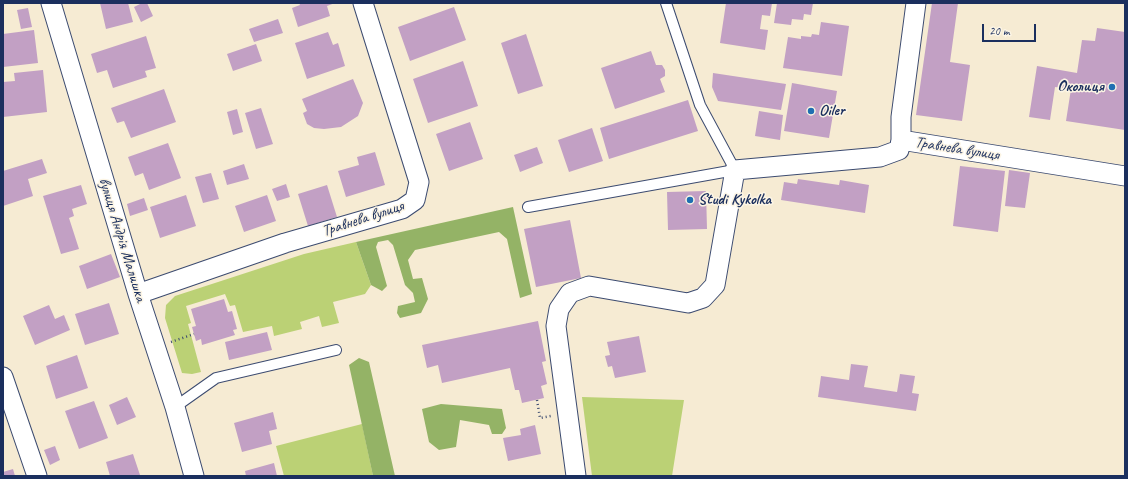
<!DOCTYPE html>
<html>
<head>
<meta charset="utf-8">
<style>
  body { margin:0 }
  #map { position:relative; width:1128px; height:479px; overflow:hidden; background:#f6ebd3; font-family:Caveat,sans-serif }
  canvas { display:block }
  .frame { position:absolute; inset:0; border:4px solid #1b2f5e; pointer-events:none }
  .scale { position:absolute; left:982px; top:24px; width:54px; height:18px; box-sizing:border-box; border:2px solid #1b2f5e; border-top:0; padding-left:5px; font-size:12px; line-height:14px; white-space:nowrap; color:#1b2f5e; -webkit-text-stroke:3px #fcf5e5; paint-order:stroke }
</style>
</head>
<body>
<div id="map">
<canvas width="1128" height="479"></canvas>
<div class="frame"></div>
<div class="scale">20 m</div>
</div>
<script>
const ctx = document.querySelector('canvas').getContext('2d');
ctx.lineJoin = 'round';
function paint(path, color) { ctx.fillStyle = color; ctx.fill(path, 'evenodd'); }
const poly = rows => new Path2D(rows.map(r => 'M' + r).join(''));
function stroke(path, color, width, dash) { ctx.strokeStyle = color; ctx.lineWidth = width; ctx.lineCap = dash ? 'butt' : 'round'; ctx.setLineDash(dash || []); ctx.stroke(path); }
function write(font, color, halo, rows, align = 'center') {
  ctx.font = font + ' Caveat,sans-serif'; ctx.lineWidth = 3; ctx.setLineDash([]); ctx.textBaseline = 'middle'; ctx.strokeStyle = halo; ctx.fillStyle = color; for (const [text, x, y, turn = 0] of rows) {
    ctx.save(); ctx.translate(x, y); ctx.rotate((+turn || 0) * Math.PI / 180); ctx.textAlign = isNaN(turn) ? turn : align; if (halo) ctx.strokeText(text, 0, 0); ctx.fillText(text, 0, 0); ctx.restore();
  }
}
paint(poly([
  [356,242,371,285,365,294,333,302,339,323,322,327,319,316,300,322,302,329,274,336,272,326,243,332,235,305,230,306,225,294,186,306,191,323,188,324,201,372,192,374,182,373,165,318,166,305,175,296,304,254],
  [582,397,684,400,672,476,592,476],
  [362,424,373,476,284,476,276,446]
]), '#bbd175');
paint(poly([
  [513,207,532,294,520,298,507,239,499,232,415,250,408,260,413,279,422,278,428,299,421,313,400,318,397,313,398,306,415,302,413,293,405,285,393,245,388,240,378,242,376,247,387,286,382,291,371,285,356,242],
  [359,358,369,362,395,476,373,476,349,365],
  [441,404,502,409,506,428,502,434,492,434,489,425,460,420,456,447,439,450,429,442,422,409]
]), '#94b366');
paint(poly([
  [100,3,128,3,133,22,106,29],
  [142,3,147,3,153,16,141,22,134,7],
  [299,3,335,3,327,6,330,16,298,27,292,8,300,5],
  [726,3,772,3,770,16,762,15,760,29,768,30,765,50,720,43],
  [777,3,813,3,811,15,804,14,803,20,792,19,791,25,774,23],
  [932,3,958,3,950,62,970,65,962,121,916,115],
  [454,7,466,40,410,61,398,27],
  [28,8,32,27,21,29,17,10],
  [278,19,283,33,254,42,249,29],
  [821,22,849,26,842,76,783,68,788,37,801,39,801,36,811,37,812,34,819,35],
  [1097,28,1125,32,1125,130,1066,121,1071,89,1055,87,1050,120,1029,117,1037,66,1077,73,1082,40,1095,41],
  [34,30,38,63,3,67,3,34],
  [328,32,333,45,338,43,345,66,307,79,295,43],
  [526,34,543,86,518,94,501,43],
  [146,36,156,68,145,71,147,77,113,88,107,70,97,73,91,54],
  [256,44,262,61,233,71,227,54],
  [651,51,656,65,662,65,665,70,665,76,660,79,665,92,615,109,601,68],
  [463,61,478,106,428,123,413,79],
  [43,70,47,112,3,117,3,82,15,81,14,73],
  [713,73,786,84,781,110,718,101,712,87],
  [353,79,363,103,358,116,341,127,324,129,314,128,307,124,303,113,307,111,302,99],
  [792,83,837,91,829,138,784,131],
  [164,89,176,122,131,138,124,121,117,123,111,108],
  [688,100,698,131,609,159,600,128],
  [261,108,273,144,256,149,245,113],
  [237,109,243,132,233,135,227,112],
  [759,111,783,115,780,140,755,136],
  [470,122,483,159,449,171,436,134],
  [592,128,603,161,569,172,558,140],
  [168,143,181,178,149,190,143,173,135,176,128,157],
  [537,147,543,163,520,172,514,155],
  [375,152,385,185,346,197,338,171,359,165,357,157],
  [42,159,47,173,28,179,33,196,3,206,3,171],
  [244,164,249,179,227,185,223,171],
  [960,166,1005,171,998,232,953,226],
  [1009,170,1030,173,1025,208,1005,206],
  [211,173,219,199,203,203,195,177],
  [798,179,839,185,840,180,869,185,865,213,781,200,784,182,797,184],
  [286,184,290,197,277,201,272,189],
  [81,185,87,204,72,209,74,216,69,218,79,249,61,254,43,196],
  [327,185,337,217,308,226,298,194],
  [706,191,707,229,668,230,667,192],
  [186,195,196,226,160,238,150,207],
  [267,195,276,221,244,232,235,206],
  [144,198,148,210,130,216,127,204],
  [570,220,581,278,536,287,524,229],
  [111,254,120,277,87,289,79,266],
  [224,299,228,312,232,311,237,329,233,330,235,335,202,345,201,339,196,341,192,327,196,326,191,309],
  [109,303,119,334,85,345,75,314],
  [49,305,55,319,64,315,70,330,35,345,23,316],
  [538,321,546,361,542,362,547,384,541,386,544,398,522,403,519,390,515,390,510,368,442,383,438,365,427,368,422,345],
  [267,332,272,350,229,360,225,342],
  [639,336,646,372,615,378,612,366,608,367,605,356,610,355,607,342],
  [77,355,88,388,56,399,46,366],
  [851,364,868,366,864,387,897,392,900,374,915,376,912,393,919,394,916,411,818,397,821,376,849,380],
  [127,397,136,417,117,425,109,405],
  [94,401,108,438,79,449,65,411],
  [273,412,277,429,269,431,272,444,242,452,234,423],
  [535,425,541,454,508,461,503,438,521,435,520,429],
  [55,446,60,460,50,465,44,450],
  [133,454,140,475,110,476,106,462],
  [274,463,277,476,246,476,245,471],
  [13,469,15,476,3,476,3,472]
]), '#c2a0c4');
const service = poly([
  [528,207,735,170,700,105,666,3],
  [175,407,216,378,336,350]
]);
const minor = poly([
  [51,3,138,294,175,407,194,476],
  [916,3,901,117,901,140,1125,176],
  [138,294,285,243,402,209,415,200,419,182,363,3],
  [3,377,37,476],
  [576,476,556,326,559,309,570,293,589,286,688,303,703,298,715,285,735,170,880,157,899,150,901,140]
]);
stroke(service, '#3c4b70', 12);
stroke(minor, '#3c4b70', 21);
stroke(poly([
  [171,342,194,334],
  [537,400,540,418,551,416]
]), '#3c4b70', 2.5, [1, 3]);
stroke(service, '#fff', 10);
stroke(minor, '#fff', 19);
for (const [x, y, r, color] of [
  [1112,87,4,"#1f6fb2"],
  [811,111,4,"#1f6fb2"],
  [690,200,4,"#1f6fb2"]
]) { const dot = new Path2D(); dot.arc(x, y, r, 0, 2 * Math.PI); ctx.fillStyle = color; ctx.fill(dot); stroke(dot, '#fcf5e5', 1.5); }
write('bold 16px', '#1b2f5e', '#fcf5e5', [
  ["Околиця",1104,87,"right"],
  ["Oiler",819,111],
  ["Studi Kykolka",698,200]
], 'left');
write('16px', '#1b2f5e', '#fcf5e5', [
  ["Травнева вулиця",957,149,9],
  ["Травнева вулиця",363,219,-18],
  ["вулиця Андрія Малишка",122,240,73]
]);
</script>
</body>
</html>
